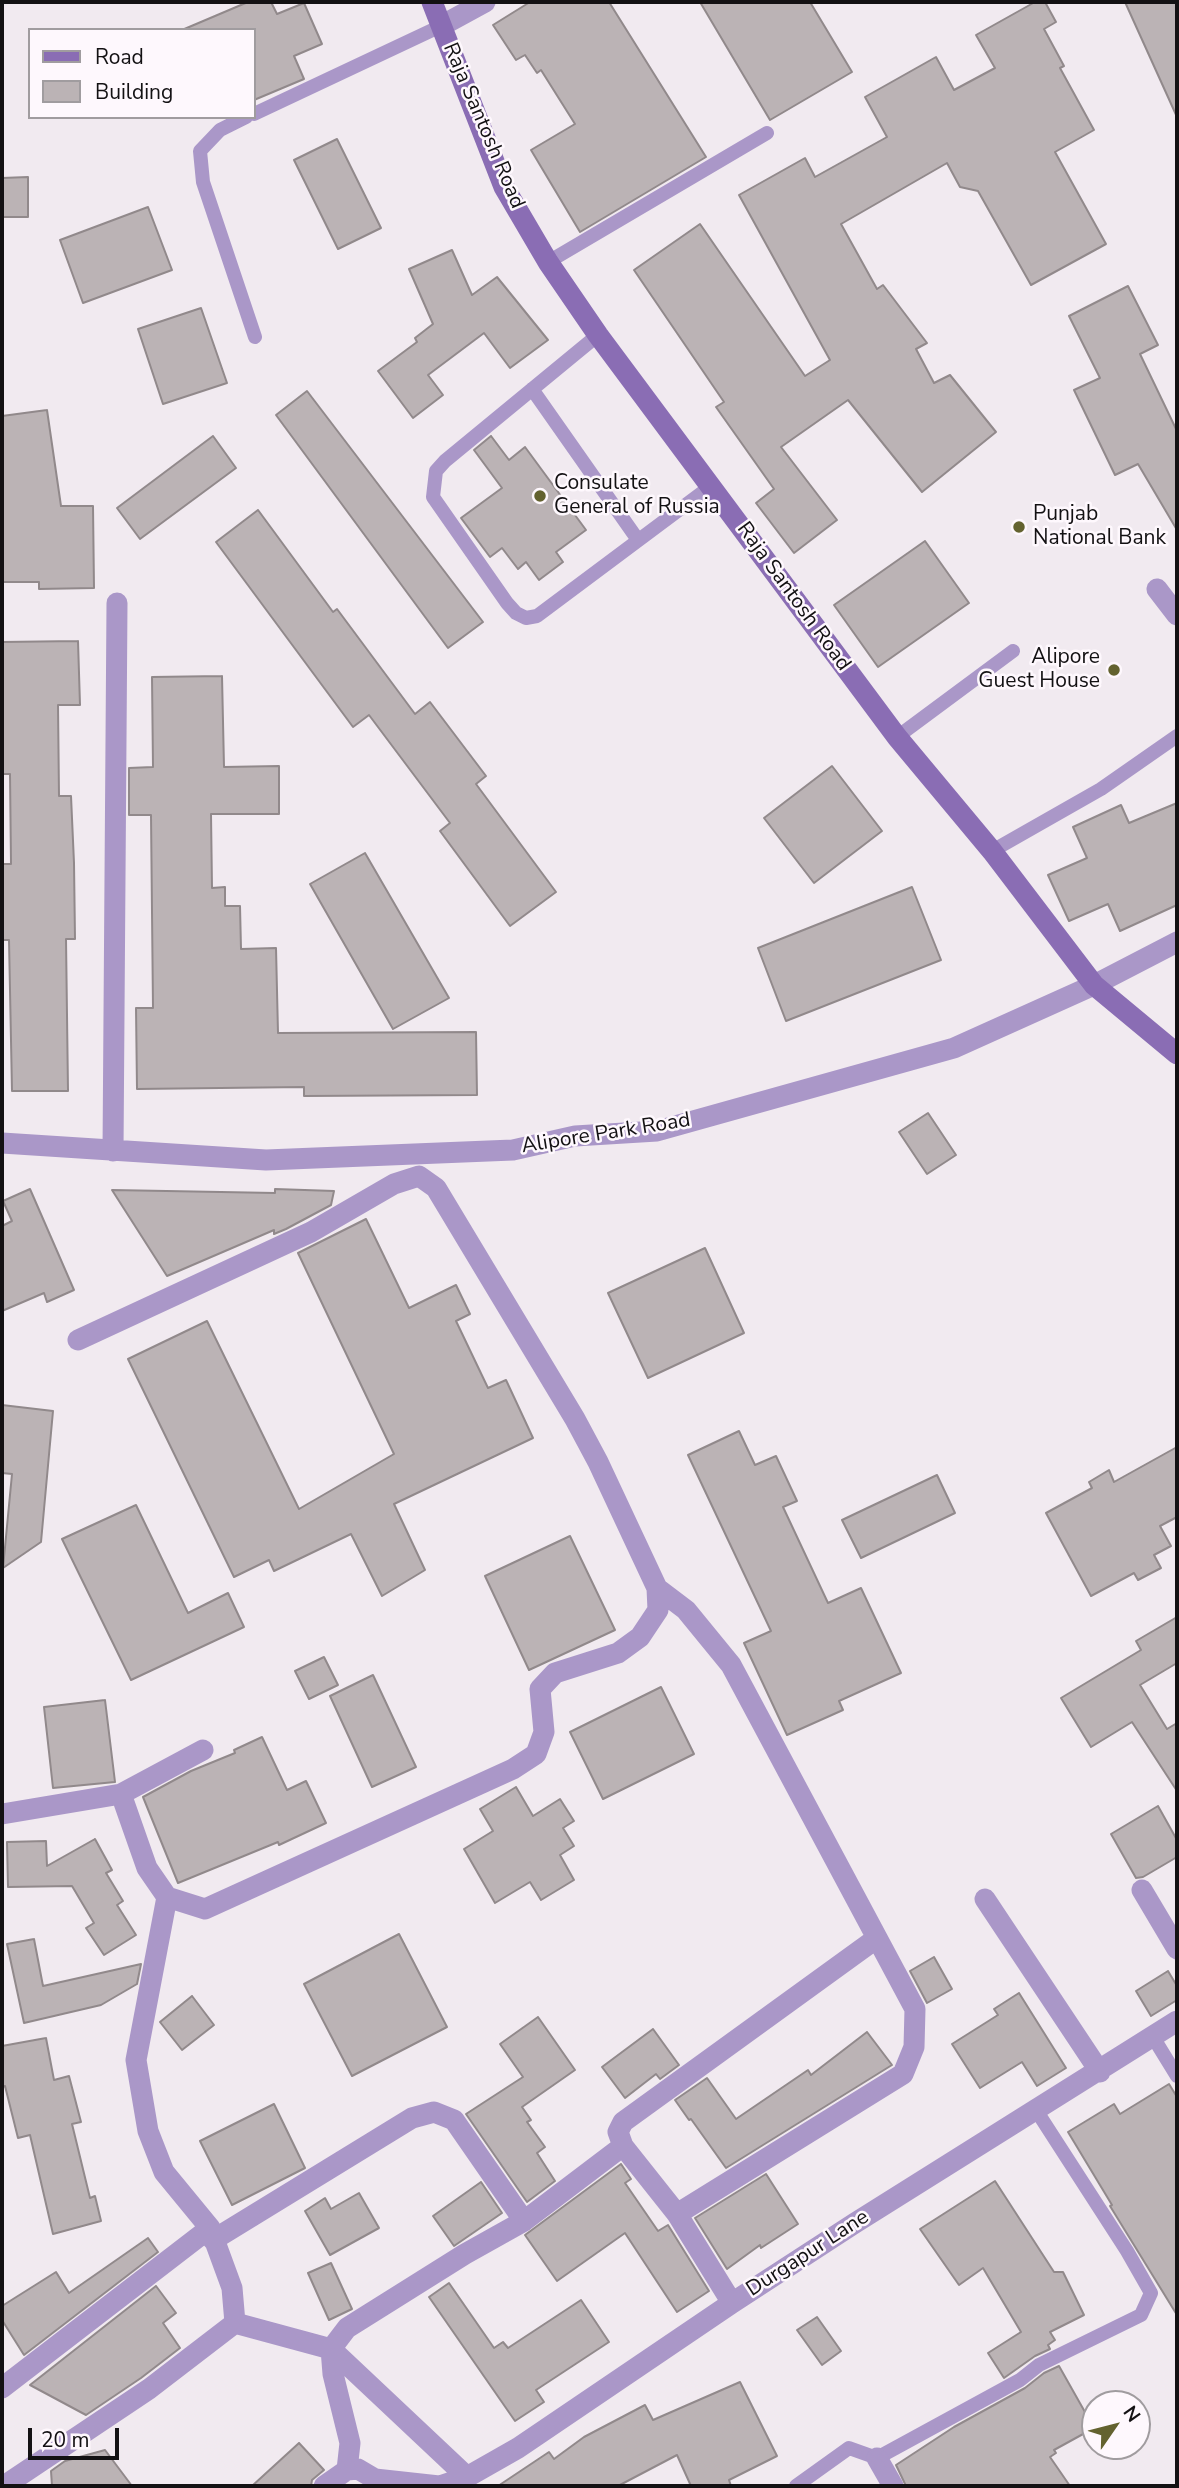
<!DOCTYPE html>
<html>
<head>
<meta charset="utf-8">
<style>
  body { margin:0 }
  #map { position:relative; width:1179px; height:2488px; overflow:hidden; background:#f1eaf0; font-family:"Nunito Sans",sans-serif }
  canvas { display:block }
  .frame { position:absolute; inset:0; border:4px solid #131113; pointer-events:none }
  .legend { position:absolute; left:28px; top:28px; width:228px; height:91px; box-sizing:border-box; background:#fef8fd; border:2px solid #a09c9f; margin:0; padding:9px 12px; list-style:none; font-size:21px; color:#131113 }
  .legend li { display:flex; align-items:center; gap:14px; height:35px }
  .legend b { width:35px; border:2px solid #a09c9f }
  .north { position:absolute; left:1081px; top:2390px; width:70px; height:70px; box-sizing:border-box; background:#fef8fd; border:2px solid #a09c9f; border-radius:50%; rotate:55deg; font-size:19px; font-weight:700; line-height:28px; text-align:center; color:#131113 }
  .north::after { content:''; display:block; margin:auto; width:24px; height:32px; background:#63622f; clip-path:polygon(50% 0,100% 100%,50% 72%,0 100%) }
  .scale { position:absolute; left:28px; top:2428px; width:91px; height:32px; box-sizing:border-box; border:4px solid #131113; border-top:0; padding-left:9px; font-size:21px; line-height:24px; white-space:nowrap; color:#131113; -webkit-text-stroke:5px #fef8fd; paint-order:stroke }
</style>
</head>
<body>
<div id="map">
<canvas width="1179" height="2488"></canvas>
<div class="frame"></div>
<ul class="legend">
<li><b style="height:9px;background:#8a6db4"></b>Road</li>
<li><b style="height:19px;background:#bbb3b5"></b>Building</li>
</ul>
<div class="north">N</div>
<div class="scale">20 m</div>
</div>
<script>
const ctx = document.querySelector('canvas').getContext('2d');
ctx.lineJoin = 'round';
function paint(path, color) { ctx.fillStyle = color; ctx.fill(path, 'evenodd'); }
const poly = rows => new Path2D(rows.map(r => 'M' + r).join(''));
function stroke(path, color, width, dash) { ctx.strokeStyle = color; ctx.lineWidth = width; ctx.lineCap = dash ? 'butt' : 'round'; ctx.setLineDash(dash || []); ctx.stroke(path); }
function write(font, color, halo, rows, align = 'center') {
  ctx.font = font + ' "Nunito Sans",sans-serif'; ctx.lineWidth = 5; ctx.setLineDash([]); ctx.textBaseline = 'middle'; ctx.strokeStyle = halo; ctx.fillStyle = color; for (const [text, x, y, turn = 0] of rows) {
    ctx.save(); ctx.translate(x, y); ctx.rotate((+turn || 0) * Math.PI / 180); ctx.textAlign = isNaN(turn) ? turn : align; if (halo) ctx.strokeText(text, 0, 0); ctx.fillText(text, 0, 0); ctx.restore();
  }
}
const building = poly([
  [248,2,271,2,277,14,304,3,322,44,294,56,304,79,254,100,254,30,182,30,248,2],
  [530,2,609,2,706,157,580,232,531,150,575,124,541,70,537,73,525,55,516,60,493,25,530,2],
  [700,2,810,2,852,72,770,120,700,2],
  [1035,2,1045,2,1056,22,1044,29,1064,66,1060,68,1094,130,1055,152,1106,244,1031,285,978,191,960,187,947,163,841,224,877,289,883,285,927,343,916,349,934,383,950,375,996,432,922,492,848,400,781,447,837,520,794,553,756,503,774,489,716,407,724,402,634,270,700,224,805,376,830,360,739,195,805,158,815,177,887,137,865,97,936,57,954,90,995,68,976,35,1035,2],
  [1125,2,1177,2,1177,117,1125,2],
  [337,139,381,228,338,249,294,160,337,139],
  [28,177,28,217,2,217,2,178,28,177],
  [148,207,172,270,83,303,60,240,148,207],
  [452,250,472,295,497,277,548,340,510,368,484,333,428,375,443,395,413,418,378,371,417,342,415,338,433,324,409,269,452,250],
  [1128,286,1158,345,1140,354,1177,431,1177,530,1138,464,1115,475,1074,390,1100,378,1069,316,1128,286],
  [201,308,227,383,163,404,138,329,201,308],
  [307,391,483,622,448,648,276,415,307,391],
  [47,410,61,506,93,506,94,588,39,589,39,582,2,582,2,416,47,410],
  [213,436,236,468,140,539,117,508,213,436],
  [491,436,509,460,525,447,586,530,556,552,563,562,539,580,526,562,518,569,502,548,490,557,461,518,502,488,474,450,491,436],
  [258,510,333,612,337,609,415,714,430,702,486,776,476,784,556,892,510,926,440,831,450,823,369,715,353,727,216,542,258,510],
  [925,541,969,603,878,667,834,605,925,541],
  [78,641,80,705,58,705,59,796,71,796,74,863,75,939,66,939,68,1091,12,1091,9,940,2,940,2,864,11,864,10,774,2,774,2,642,78,641],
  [222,676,224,767,279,766,279,814,211,814,212,888,225,887,225,906,240,906,241,949,276,948,278,1033,476,1032,477,1095,304,1096,304,1087,137,1089,136,1008,153,1008,151,815,129,815,129,768,153,767,152,677,222,676],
  [832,766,882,831,814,883,764,818,832,766],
  [1177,803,1177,905,1120,931,1108,904,1069,921,1048,875,1087,858,1073,827,1121,805,1129,823,1177,803],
  [365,853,449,998,393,1029,310,884,365,853],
  [912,887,941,960,786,1021,758,948,912,887],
  [928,1113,956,1155,927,1174,899,1132,928,1113],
  [30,1189,74,1290,47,1302,44,1293,2,1311,2,1226,12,1221,3,1201,30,1189],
  [275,1189,334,1191,331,1205,286,1229,274,1234,274,1230,167,1276,112,1190,275,1193,275,1189],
  [366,1219,409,1308,456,1285,470,1314,456,1321,488,1388,506,1380,533,1438,394,1504,425,1570,382,1596,351,1534,274,1571,269,1560,234,1577,128,1359,207,1321,299,1509,394,1454,298,1253,366,1219],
  [705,1248,744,1333,648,1378,608,1293,705,1248],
  [2,1405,53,1411,41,1542,3,1568,12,1474,2,1473,2,1405],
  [739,1431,755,1465,776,1456,797,1501,783,1507,828,1603,861,1588,901,1673,839,1701,843,1710,787,1735,744,1643,771,1631,688,1455,739,1431],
  [1177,1447,1177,1517,1160,1526,1171,1546,1154,1555,1161,1568,1138,1580,1134,1573,1091,1596,1046,1513,1092,1488,1089,1482,1109,1470,1114,1482,1177,1447],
  [937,1475,955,1513,861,1558,842,1520,937,1475],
  [136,1505,188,1613,228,1593,244,1627,131,1680,62,1539,136,1505],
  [570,1536,615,1630,529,1670,485,1576,570,1536],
  [1177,1617,1177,1663,1140,1685,1167,1729,1177,1723,1177,1791,1132,1722,1091,1747,1061,1698,1141,1650,1136,1641,1177,1617],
  [324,1657,338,1685,309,1699,295,1671,324,1657],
  [373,1675,416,1767,372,1787,330,1696,373,1675],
  [661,1687,694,1754,603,1799,570,1732,661,1687],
  [105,1700,115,1782,53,1788,44,1707,105,1700],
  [262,1737,287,1790,306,1781,326,1823,279,1845,278,1842,178,1883,143,1797,191,1771,235,1753,234,1750,262,1737],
  [516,1787,533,1816,560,1799,574,1821,563,1828,574,1846,560,1855,574,1880,541,1900,530,1882,495,1903,464,1849,493,1831,480,1809,516,1787],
  [1158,1806,1177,1840,1177,1857,1143,1877,1136,1878,1111,1834,1158,1806],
  [95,1839,112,1870,106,1873,123,1901,117,1905,136,1935,104,1955,86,1928,94,1923,72,1886,8,1887,7,1842,46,1841,47,1866,95,1839],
  [399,1934,447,2027,352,2076,304,1984,399,1934],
  [34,1939,43,1986,141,1964,137,1984,101,2005,24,2023,7,1944,34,1939],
  [934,1957,952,1989,927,2003,910,1971,934,1957],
  [1168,1971,1177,1986,1177,2000,1151,2016,1136,1991,1168,1971],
  [1019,1993,1066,2068,1037,2086,1022,2062,980,2088,952,2044,998,2015,994,2009,1019,1993],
  [192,1996,214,2025,182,2050,160,2022,192,1996],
  [538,2017,575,2070,522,2107,531,2120,527,2122,545,2147,537,2153,555,2181,527,2202,466,2114,523,2077,500,2044,538,2017],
  [653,2029,679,2065,660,2079,656,2074,625,2098,602,2067,653,2029],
  [867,2032,892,2065,726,2168,691,2119,689,2120,675,2100,707,2078,736,2119,808,2070,811,2075,867,2032],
  [46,2038,54,2080,69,2076,81,2122,72,2124,90,2198,95,2196,101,2221,53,2234,30,2135,18,2138,5,2086,2,2087,2,2046,46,2038],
  [1169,2084,1177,2097,1177,2315,1110,2206,1112,2205,1068,2132,1114,2104,1120,2114,1169,2084],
  [274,2104,305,2168,232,2205,200,2141,274,2104],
  [621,2164,631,2179,625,2183,658,2231,668,2225,709,2291,677,2312,625,2233,557,2281,525,2235,621,2164],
  [766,2174,798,2224,761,2248,760,2245,727,2269,695,2218,766,2174],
  [995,2181,1054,2272,1063,2272,1084,2315,1050,2332,1055,2340,1048,2345,1050,2349,1035,2356,1004,2378,988,2353,1021,2332,983,2268,959,2285,920,2229,995,2181],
  [481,2182,502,2213,454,2246,433,2216,481,2182],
  [359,2193,379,2228,330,2255,305,2211,325,2198,331,2209,359,2193],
  [148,2238,158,2252,24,2355,2,2320,2,2306,56,2272,69,2293,148,2238],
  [331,2263,352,2309,329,2320,308,2273,331,2263],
  [449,2283,494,2348,503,2342,508,2348,581,2300,609,2342,536,2390,544,2402,515,2421,429,2297,449,2283],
  [156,2286,176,2313,163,2323,180,2348,141,2378,86,2415,30,2385,156,2286],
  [817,2317,841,2351,822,2365,797,2330,817,2317],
  [1059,2366,1094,2428,1054,2450,1056,2453,1050,2457,1070,2486,906,2486,896,2465,954,2427,1025,2388,1044,2373,1059,2366],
  [740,2382,777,2456,729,2480,731,2486,691,2486,677,2455,618,2486,498,2486,549,2452,554,2459,584,2437,645,2405,653,2420,740,2382],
  [299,2443,324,2470,312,2480,311,2486,252,2486,299,2443],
  [105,2450,132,2486,52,2486,51,2471,65,2461,105,2450]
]);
paint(building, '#bbb3b5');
stroke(building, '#91898b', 2);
stroke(poly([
  [254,114,441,26],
  [246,117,220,130,200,151,203,182,255,337],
  [548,262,767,133],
  [598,335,445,461,436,471,433,497,507,603,516,613,526,618,537,616,711,486],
  [532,389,638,540],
  [897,737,1013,651],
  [992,851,1101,789,1177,736],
  [1153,2037,1177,2076],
  [796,2486,849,2448,877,2458,1020,2380,1039,2365,1141,2315,1151,2293,1127,2251,1036,2110]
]), '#aa97c8', 14);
stroke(poly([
  [441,26,485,2],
  [1157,589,1177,615],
  [2,1143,266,1160,513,1150,575,1136,657,1131,954,1048,1094,985,1177,942],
  [113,1151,117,603],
  [78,1340,311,1232,394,1184,419,1176,436,1188,575,1419,598,1462,657,1588,658,1610,640,1637,618,1653,555,1673,540,1689,544,1732,536,1754,513,1769,205,1909,167,1897,147,1868,121,1794,203,1750],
  [657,1588,686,1610,731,1665,915,2009,914,2047,903,2074,677,2214],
  [2,1814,121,1794],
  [1142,1890,1177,1949],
  [985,1899,1100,2072],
  [213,2240,412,2118,434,2112,454,2120,524,2221],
  [732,2303,677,2214,623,2146,618,2132,623,2122,877,1938],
  [235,2323,331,2349,467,2477],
  [2,2388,210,2228],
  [877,2458,893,2486],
  [347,2470,350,2443,333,2374,331,2349,347,2328,465,2254,524,2221,623,2146],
  [4,2486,149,2389,235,2323,232,2288,210,2228,164,2172,148,2131,136,2060,167,1897],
  [324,2486,347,2470,358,2469,375,2479,439,2486],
  [440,2486,467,2477,518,2448,732,2303,855,2223,1177,2021]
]), '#aa97c8', 21);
stroke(poly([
  [432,2,504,187,548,262,598,335,897,737,992,851,1094,985,1177,1054]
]), '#8a6db4', 21);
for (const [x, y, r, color] of [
  [540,496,7,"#63622f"],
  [1019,527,7,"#63622f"],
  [1114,670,7,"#63622f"]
]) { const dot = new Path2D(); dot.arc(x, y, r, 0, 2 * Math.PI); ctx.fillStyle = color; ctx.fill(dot); stroke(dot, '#fef8fd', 2.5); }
write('21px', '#131113', '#fef8fd', [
  ["Raja Santosh Road",483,126,67],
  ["Raja Santosh Road",793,597,54],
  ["Alipore Park Road",606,1134,-9],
  ["Durgapur Lane",808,2254,-33]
]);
write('21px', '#131113', '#fef8fd', [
  ["Consulate",554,484],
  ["General of Russia",554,508],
  ["Punjab",1033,515],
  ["National Bank",1033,539],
  ["Alipore",1100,658,"right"],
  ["Guest House",1100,682,"right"]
], 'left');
</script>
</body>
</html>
